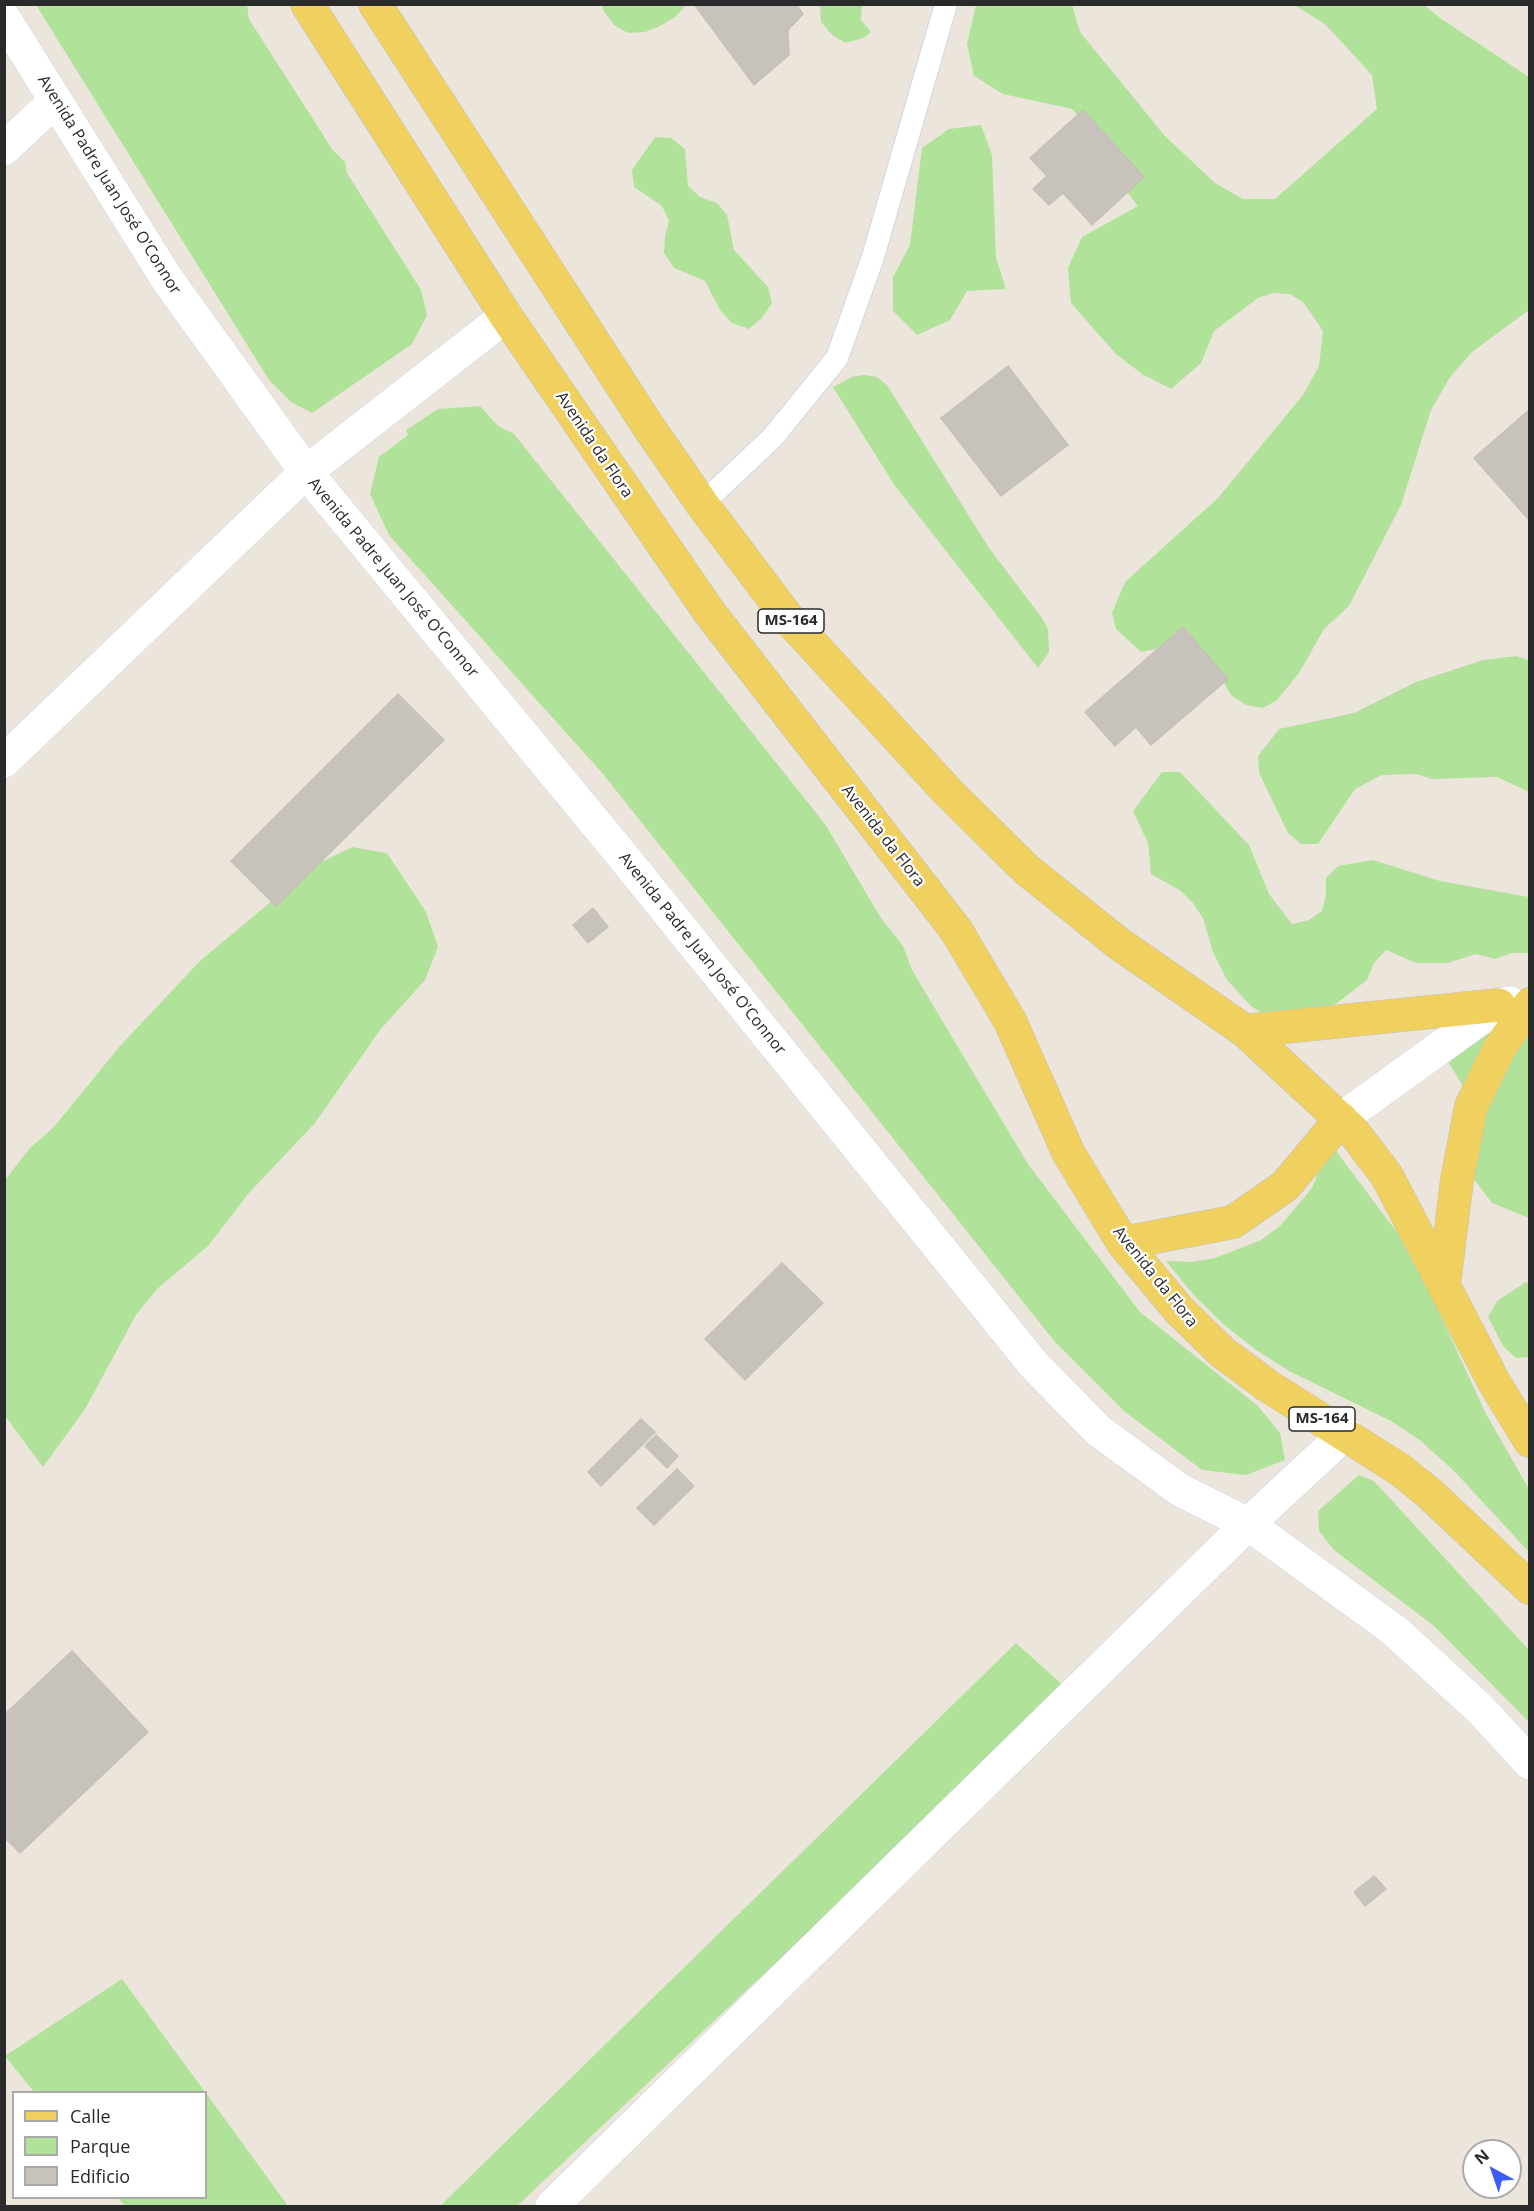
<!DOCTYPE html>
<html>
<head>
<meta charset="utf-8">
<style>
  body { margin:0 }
  #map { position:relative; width:1534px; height:2211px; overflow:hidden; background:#ece5dc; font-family:"Open Sans",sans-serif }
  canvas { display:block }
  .frame { position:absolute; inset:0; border:6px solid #2a2a2a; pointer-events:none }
  .legend { position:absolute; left:12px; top:2091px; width:195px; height:108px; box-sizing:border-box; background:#fff; border:2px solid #aaa; margin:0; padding:8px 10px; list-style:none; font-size:18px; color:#2a2a2a }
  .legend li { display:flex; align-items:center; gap:12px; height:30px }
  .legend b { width:30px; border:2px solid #aaa }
  .north { position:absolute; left:1462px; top:2139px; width:60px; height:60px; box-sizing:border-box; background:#fff; border:2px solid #aaa; border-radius:50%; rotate:320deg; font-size:16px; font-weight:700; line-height:24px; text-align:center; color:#2a2a2a }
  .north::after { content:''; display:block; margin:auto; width:21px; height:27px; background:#3d5df8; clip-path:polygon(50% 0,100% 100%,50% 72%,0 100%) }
</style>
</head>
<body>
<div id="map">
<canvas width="1534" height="2211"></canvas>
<div class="frame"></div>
<ul class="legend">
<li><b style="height:8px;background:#f0d05e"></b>Calle</li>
<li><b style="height:16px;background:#b1e299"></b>Parque</li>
<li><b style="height:16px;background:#c7c2bc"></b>Edificio</li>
</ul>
<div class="north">N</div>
</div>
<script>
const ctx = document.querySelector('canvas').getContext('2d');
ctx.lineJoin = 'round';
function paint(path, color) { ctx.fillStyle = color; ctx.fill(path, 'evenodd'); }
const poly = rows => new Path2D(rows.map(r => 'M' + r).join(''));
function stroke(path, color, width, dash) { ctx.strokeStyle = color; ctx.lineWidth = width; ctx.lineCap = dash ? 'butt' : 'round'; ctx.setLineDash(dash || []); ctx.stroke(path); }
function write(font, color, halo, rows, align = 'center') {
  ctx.font = font + ' "Open Sans",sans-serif'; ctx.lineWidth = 4.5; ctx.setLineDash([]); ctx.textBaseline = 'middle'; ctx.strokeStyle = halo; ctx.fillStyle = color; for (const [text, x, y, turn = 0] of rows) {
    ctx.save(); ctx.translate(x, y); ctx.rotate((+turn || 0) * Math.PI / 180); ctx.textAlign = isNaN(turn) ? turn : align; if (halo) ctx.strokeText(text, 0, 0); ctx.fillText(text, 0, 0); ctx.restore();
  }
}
paint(poly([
  [36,5,247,5,249,19,332,149,345,162,347,173,421,290,427,315,412,344,312,413,291,402,269,380],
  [602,5,602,4,686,5,675,17,660,26,645,32,628,33,614,25,603,10],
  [820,5,862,5,861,20,871,32,863,38,846,43,832,35,821,22],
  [976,5,1072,5,1080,32,1165,136,1215,183,1243,199,1275,199,1377,109,1372,75,1325,24,1294,5,1424,5,1440,18,1529,77,1529,310,1472,352,1450,377,1431,410,1401,505,1349,606,1324,629,1299,673,1277,700,1263,708,1246,705,1231,695,1214,665,1191,642,1141,652,1116,629,1112,613,1125,582,1218,498,1303,395,1319,366,1323,331,1304,303,1290,294,1273,293,1258,298,1214,331,1201,363,1171,389,1142,374,1116,354,1071,303,1068,268,1082,237,1138,206,1127,192,1118,160,1072,109,1003,94,974,76,967,44],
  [981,125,992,155,996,258,1006,289,967,291,950,320,917,335,893,311,893,277,910,245,922,148,949,129],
  [655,137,671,138,685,149,688,186,700,197,717,203,727,215,734,250,768,287,772,303,762,318,749,329,732,323,720,310,705,281,674,268,664,253,665,236,669,221,662,206,634,187,632,170],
  [864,375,877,377,887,385,989,548,1042,618,1048,629,1049,652,1038,668,895,486,833,387,852,377],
  [480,406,498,426,514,434,825,824,881,918,903,946,912,970,1028,1164,1140,1312,1258,1406,1280,1433,1285,1460,1246,1475,1202,1470,1124,1411,1055,1342,603,774,389,535,370,494,379,457,408,435,406,430,438,409],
  [1516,656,1529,660,1529,792,1497,777,1432,779,1416,774,1382,775,1355,789,1318,844,1301,844,1288,833,1259,773,1258,756,1279,729,1354,713,1416,682,1483,660],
  [1162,772,1180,772,1249,845,1269,894,1292,924,1309,920,1322,911,1326,895,1326,878,1338,866,1373,860,1440,881,1529,897,1529,953,1512,953,1495,959,1476,954,1448,963,1416,963,1386,950,1374,963,1367,980,1337,1003,1303,1016,1268,1017,1251,1006,1227,980,1213,952,1203,918,1193,903,1181,891,1151,874,1148,843,1133,811],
  [352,847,387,853,426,912,438,947,425,980,380,1030,315,1123,249,1193,208,1246,157,1289,136,1315,85,1409,43,1467,5,1416,5,1180,30,1148,54,1127,120,1046,200,961,315,865],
  [1529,1019,1529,1218,1492,1203,1472,1176,1464,1088,1446,1058,1454,1029],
  [1330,1143,1399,1235,1421,1273,1486,1414,1529,1489,1529,1552,1455,1472,1421,1441,1391,1421,1289,1371,1256,1350,1223,1324,1193,1294,1166,1261,1191,1262,1215,1258,1261,1240,1280,1226,1312,1188],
  [1526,1282,1529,1283,1529,1357,1516,1358,1503,1346,1488,1317,1497,1301],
  [1359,1475,1374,1481,1529,1650,1529,1722,1434,1626,1334,1550,1319,1531,1318,1511],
  [1016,1643,1067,1689,517,2206,440,2206],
  [122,1979,205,2092,34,2092,5,2056],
  [206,2093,288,2206,125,2206,118,2198,206,2198]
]), '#b1e299');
const building = poly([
  [694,4,796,4,803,14,788,30,789,55,754,85,694,4],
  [1083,110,1144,177,1092,225,1063,193,1049,205,1033,189,1047,176,1030,158,1083,110],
  [1008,366,1068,445,1001,496,941,418,1008,366],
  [1530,409,1530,521,1474,458,1530,409],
  [1183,627,1228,679,1151,745,1136,727,1115,746,1085,712,1183,627],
  [398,694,444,740,276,906,231,861,398,694],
  [593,908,608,927,588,943,573,925,593,908],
  [782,1263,823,1303,745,1380,705,1339,782,1263],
  [641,1419,655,1432,601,1486,588,1472,641,1419],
  [656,1435,678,1456,667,1468,645,1446,656,1435],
  [677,1469,694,1486,654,1525,637,1508,677,1469],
  [72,1651,148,1732,20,1853,4,1837,4,1715,72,1651],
  [1374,1876,1386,1889,1365,1906,1354,1892,1374,1876]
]);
paint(building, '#c7c2bc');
stroke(building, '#c7c1b6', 1.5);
const lane = poly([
  [702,504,772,438,837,358,873,257,946,4]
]);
const street = poly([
  [4,149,55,101],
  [4,761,306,472,506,316],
  [552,2206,1248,1524,1346,1433]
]);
const secondary = poly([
  [4,18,167,279,306,472,621,854,1035,1366,1099,1431,1180,1490,1248,1524,1395,1631,1480,1709,1530,1763],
  [1341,1119,1499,1005,1510,1003]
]);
const primary = poly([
  [307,4,506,316,710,613,956,930,1010,1021,1069,1154,1123,1243,1180,1311,1222,1352,1268,1386,1399,1469,1429,1493,1530,1588],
  [375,4,648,426,702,504,788,618,947,791,1026,869,1118,943,1245,1031,1352,1130,1387,1176,1494,1382,1530,1441],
  [1245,1031,1499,1005],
  [1123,1243,1233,1222,1285,1186,1341,1119],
  [1444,1285,1457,1180,1471,1107,1499,1049,1530,1004]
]);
stroke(lane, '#d1d4e3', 24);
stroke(street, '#d1d4e3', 34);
stroke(secondary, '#d1d4e3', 34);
stroke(primary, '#c3c3c3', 34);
stroke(lane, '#fff', 22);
stroke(street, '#fff', 33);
stroke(secondary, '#fff', 33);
stroke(primary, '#f0d05e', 33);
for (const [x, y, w] of [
  [791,621,66],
  [1322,1419,66]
]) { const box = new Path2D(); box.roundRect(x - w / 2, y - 12, w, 24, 4.5); ctx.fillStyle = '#fff'; ctx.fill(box); stroke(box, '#2a2a2a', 1.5); }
write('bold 15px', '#2a2a2a', null, [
  ["MS-164",791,621],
  ["MS-164",1322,1419]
]);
write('16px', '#2a2a2a', '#fff', [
  ["Avenida Padre Juan José O'Connor",109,185,58],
  ["Avenida da Flora",594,445,56],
  ["Avenida Padre Juan José O'Connor",393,578,50],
  ["Avenida da Flora",883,836,52],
  ["Avenida Padre Juan José O'Connor",702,954,51],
  ["Avenida da Flora",1155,1277,51]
]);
</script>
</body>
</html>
